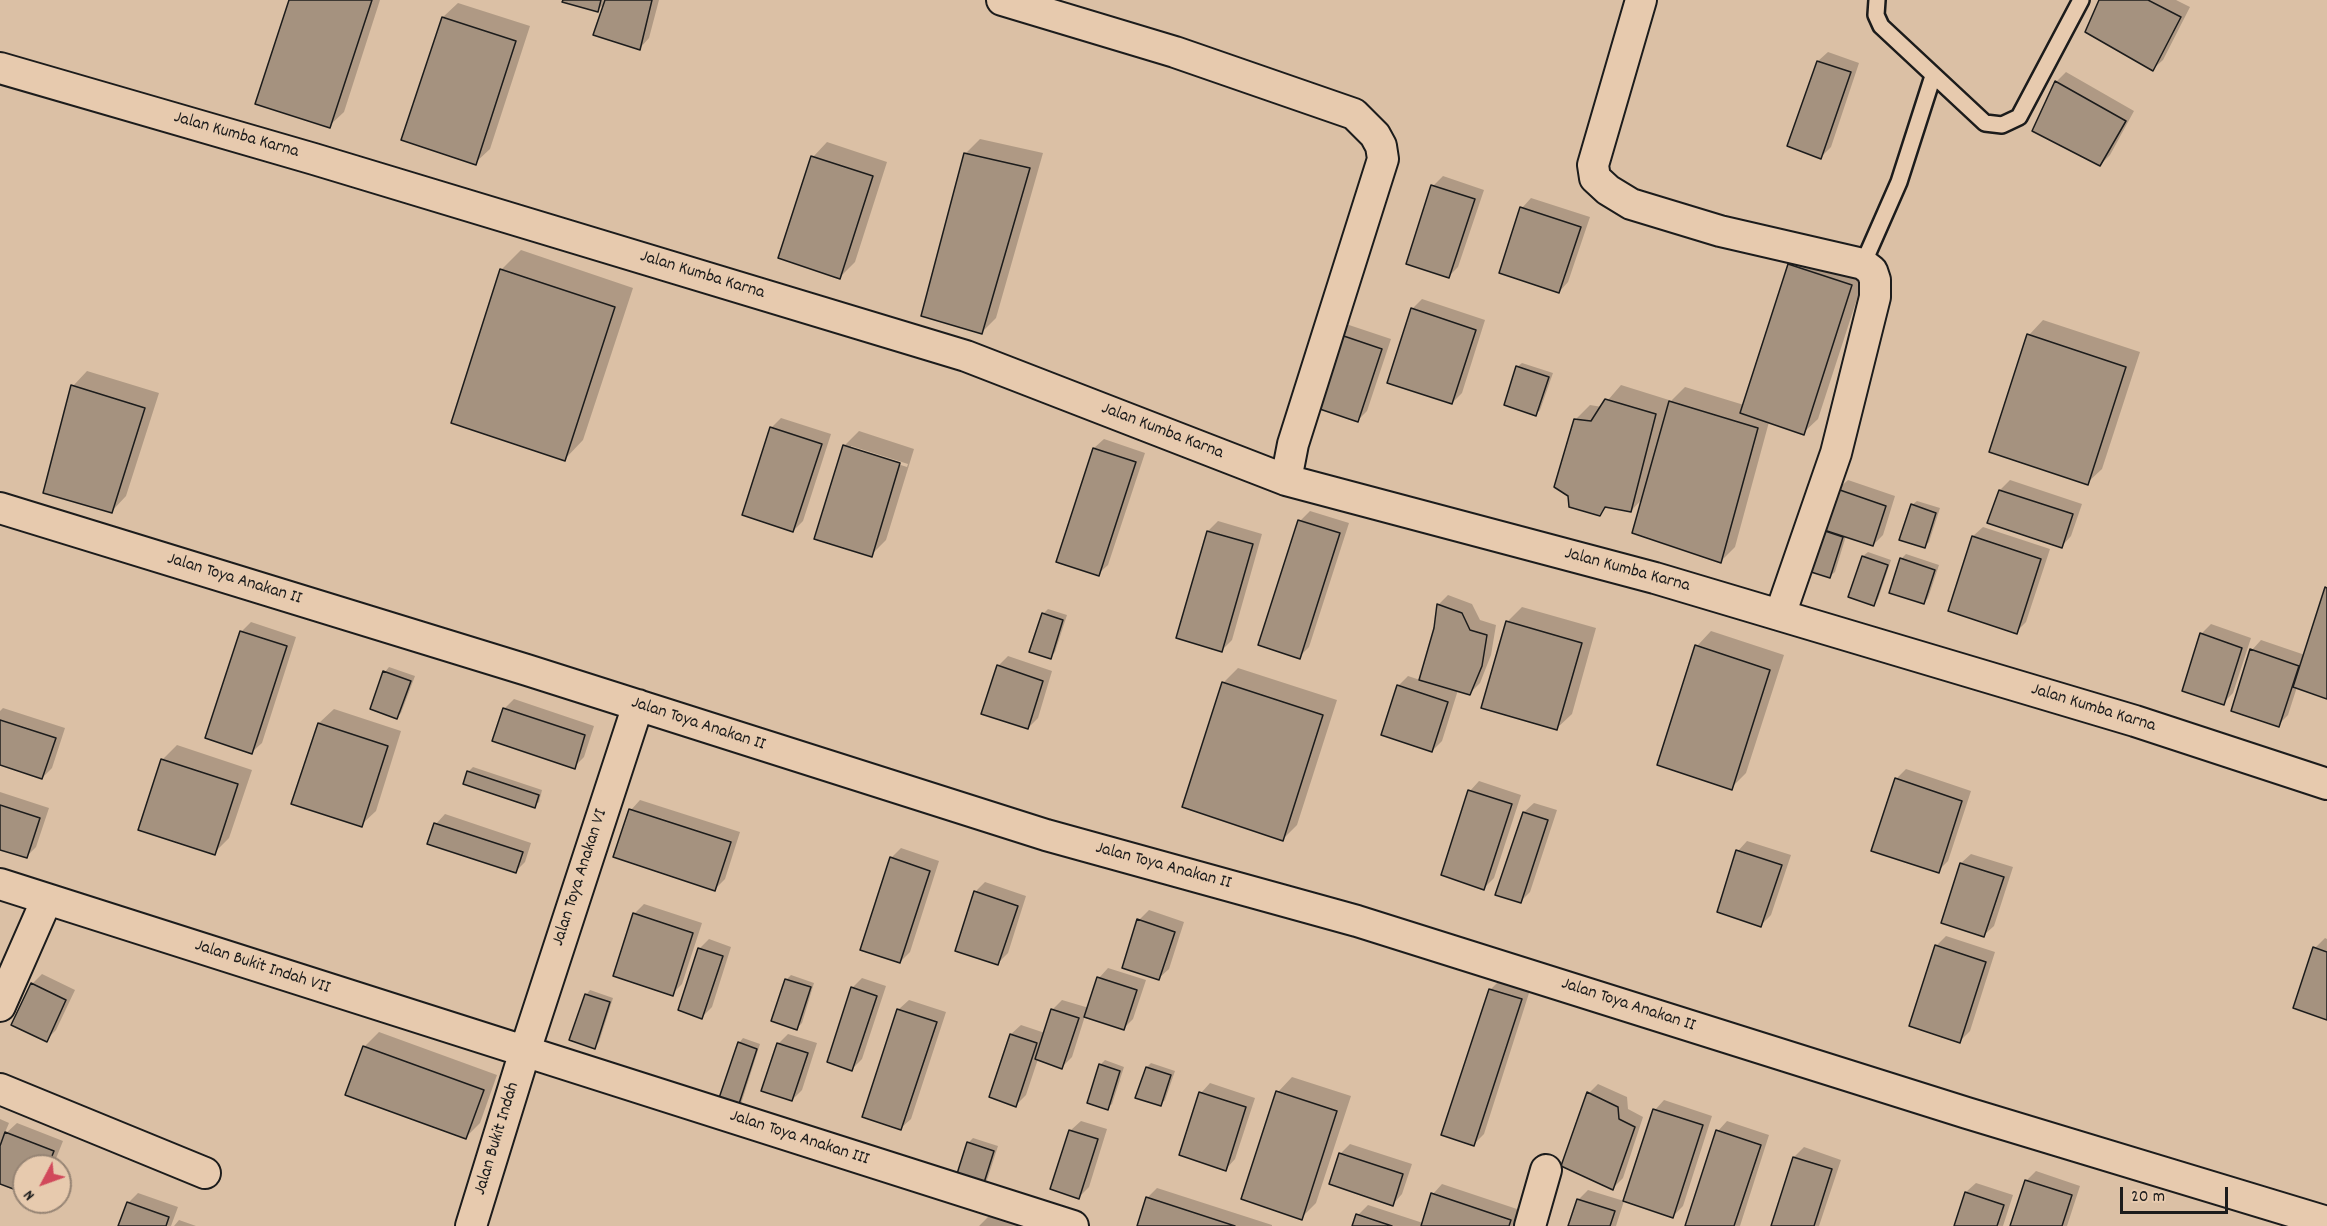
<!DOCTYPE html>
<html>
<head>
<meta charset="utf-8">
<style>
  body { margin:0 }
  #map { position:relative; width:2327px; height:1226px; overflow:hidden; background:#dbc0a5; font-family:Dekko,sans-serif }
  canvas { display:block }
  .north { position:absolute; left:12px; top:1154px; width:60px; height:60px; box-sizing:border-box; background:#e7caae; border:2px solid #968474; border-radius:50%; rotate:229deg; font-size:16px; font-weight:700; line-height:24px; text-align:center; color:#1c1c1c }
  .north::after { content:''; display:block; margin:auto; width:21px; height:27px; background:#d1495b; clip-path:polygon(50% 0,100% 100%,50% 72%,0 100%) }
  .scale { position:absolute; left:2120px; top:1187px; width:108px; height:27px; box-sizing:border-box; border:3px solid #1c1c1c; border-top:0; padding-left:8px; font-size:18px; line-height:21px; white-space:nowrap; color:#1c1c1c; -webkit-text-stroke:4px #e7caae; paint-order:stroke }
</style>
</head>
<body>
<div id="map">
<canvas width="2327" height="1226"></canvas>
<div class="north">N</div>
<div class="scale">20 m</div>
</div>
<script>
const ctx = document.querySelector('canvas').getContext('2d');
ctx.lineJoin = 'round';
function paint(path, color) { ctx.fillStyle = color; ctx.fill(path, 'evenodd'); }
const poly = rows => new Path2D(rows.map(r => 'M' + r).join(''));
function stroke(path, color, width, dash) { ctx.strokeStyle = color; ctx.lineWidth = width; ctx.lineCap = dash ? 'butt' : 'round'; ctx.setLineDash(dash || []); ctx.stroke(path); }
function write(font, color, halo, rows, align = 'center') {
  ctx.font = font + ' Dekko,sans-serif'; ctx.lineWidth = 4.5; ctx.setLineDash([]); ctx.textBaseline = 'middle'; ctx.strokeStyle = halo; ctx.fillStyle = color; for (const [text, x, y, turn = 0] of rows) {
    ctx.save(); ctx.translate(x, y); ctx.rotate((+turn || 0) * Math.PI / 180); ctx.textAlign = isNaN(turn) ? turn : align; if (halo) ctx.strokeText(text, 0, 0); ctx.fillText(text, 0, 0); ctx.restore();
  }
}
paint(poly([
  [290,0,380,0,344,112,329,126],
  [564,0,659,0,649,38,640,48,605,3,597,11],
  [2100,0,2176,0,2190,7,2163,60,2153,69],
  [458,3,530,26,490,149,475,163,443,17],
  [1828,52,1859,63,1831,147,1821,157,1818,61],
  [2066,72,2134,111,2110,155,2100,165,2056,82],
  [980,139,1043,153,996,318,982,332,966,153],
  [827,142,887,162,855,262,840,277,813,157],
  [1443,176,1484,190,1458,267,1449,276,1433,186],
  [1531,198,1590,217,1568,282,1559,292,1522,208],
  [521,250,633,288,583,440,564,460,453,422,502,269],
  [1804,250,1866,271,1818,419,1803,433,1769,422,1735,547,1721,561,1643,498,1631,511,1608,506,1600,514,1575,420,1590,405,1602,407,1621,385,1669,400,1668,404,1685,387,1744,405,1789,265],
  [1422,299,1485,320,1462,393,1452,403,1412,309],
  [2043,320,2140,352,2102,469,2087,483,2029,335],
  [1340,322,1391,339,1367,411,1358,420],
  [1522,363,1553,373,1540,410,1536,414,1517,367],
  [87,371,159,393,126,496,112,511,73,386],
  [781,418,831,434,803,521,793,531,744,514,772,427],
  [859,431,914,449,886,540,871,555,844,446],
  [851,446,908,464,907,467,851,449],
  [1104,439,1145,453,1108,565,1098,574,1094,448],
  [1848,480,1895,496,1883,535,1873,545,1846,536,1835,572,1830,576,1826,532,1838,489],
  [2010,480,2082,504,2071,536,2062,546,1989,522,2000,490],
  [1917,501,1940,508,1929,542,1924,547,1912,505],
  [1310,511,1349,523,1309,647,1299,657,1300,521],
  [1218,521,1262,534,1232,640,1222,650,1178,637,1208,531],
  [1983,527,2050,549,2026,622,2016,632,1950,610,1973,536],
  [1868,552,1891,560,1878,599,1874,604,1863,556],
  [1906,554,1939,565,1928,598,1924,603,1901,559],
  [2326,588,2327,697,2297,687,2288,715,2278,725,2252,650,2261,640,2305,655],
  [1448,595,1472,604,1480,620,1496,625,1491,655,1480,683,1470,693,1458,690,1442,741,1432,751,1398,686,1408,676,1420,680,1436,628,1438,605],
  [1522,607,1596,628,1572,714,1557,728,1507,622],
  [1048,609,1067,615,1055,652,1050,657,1031,651,1044,613],
  [251,622,296,637,262,743,252,752,241,632],
  [2211,624,2251,638,2233,693,2223,703,2201,634],
  [1711,631,1784,655,1746,773,1731,788,1697,646],
  [1008,656,1052,671,1038,718,1028,728,998,666],
  [389,667,415,676,401,713,397,717,385,672],
  [1238,668,1337,700,1297,825,1283,839,1183,806,1224,682],
  [514,699,594,726,584,757,574,767,504,709],
  [3,708,65,728,52,768,42,778,0,764,0,711],
  [334,709,401,731,376,811,361,825,319,723],
  [177,745,252,770,229,838,214,853,162,760],
  [473,767,542,790,539,802,534,806,468,772],
  [1906,769,1971,791,1948,861,1938,871,1896,779],
  [1479,781,1521,795,1494,878,1484,888,1470,791],
  [0,792,49,808,36,847,26,857,0,848],
  [640,800,740,832,725,879,715,889,631,810],
  [1534,803,1557,810,1530,892,1520,902,1524,812],
  [445,814,531,843,525,862,516,871,436,824],
  [1747,841,1791,855,1771,915,1761,925,1738,851],
  [901,848,939,861,910,952,900,962,891,858],
  [1971,854,2013,867,1994,926,1984,935,1943,922,1961,863],
  [985,882,1026,896,1008,953,998,963,975,892],
  [644,904,702,923,682,984,672,994,634,914],
  [1149,910,1184,922,1169,969,1159,978,1139,920],
  [1946,936,1995,952,1970,1031,1960,1041,1936,946],
  [2325,938,2327,939,2327,1018,2315,948],
  [709,939,731,947,712,1007,702,1017,699,949],
  [1108,968,1146,980,1133,1019,1123,1029,1085,1016,1072,1057,1062,1067,1038,1059,1026,1095,1016,1105,1011,1034,1021,1025,1045,1033,1052,1010,1062,1000,1089,1008,1099,978],
  [42,974,75,990,56,1030,46,1040,32,984],
  [791,975,814,983,802,1023,797,1028,786,980],
  [862,978,886,986,862,1059,852,1069,852,988],
  [1500,980,1530,990,1484,1134,1474,1144,1443,1135,1491,989],
  [590,990,613,998,599,1042,594,1047,586,995],
  [909,1000,946,1012,911,1119,901,1128,864,1116,899,1009],
  [379,1032,497,1075,480,1123,466,1137,364,1047],
  [788,1034,817,1043,802,1090,792,1100,778,1044],
  [743,1038,760,1044,741,1104,736,1109,739,1043],
  [1105,1060,1124,1067,1112,1104,1107,1108,1100,1065],
  [1151,1063,1175,1071,1165,1100,1161,1104,1147,1067],
  [1292,1077,1351,1096,1316,1203,1301,1218,1278,1092],
  [1210,1083,1255,1098,1235,1159,1226,1169,1201,1093],
  [1598,1084,1627,1097,1628,1109,1643,1117,1623,1178,1613,1188,1589,1093],
  [1664,1100,1712,1116,1683,1206,1673,1216,1655,1110],
  [0,1119,9,1123,4,1135,17,1123,63,1141,53,1166,24,1166,24,1192,0,1182],
  [1081,1121,1107,1129,1089,1187,1079,1197,1052,1188,1071,1130],
  [1727,1121,1769,1135,1740,1226,1687,1226,1718,1131],
  [973,1138,998,1146,987,1180,982,1184,968,1143],
  [1350,1144,1412,1164,1402,1194,1393,1204,1340,1154],
  [1804,1147,1841,1160,1819,1226,1772,1226,1794,1157],
  [2036,1171,2080,1186,2067,1226,2011,1226,2026,1181],
  [1976,1183,2013,1195,2003,1226,1955,1226,1966,1192],
  [1442,1184,1520,1210,1515,1226,1354,1226,1358,1215,1368,1205,1423,1223,1433,1194],
  [1157,1188,1272,1225,1272,1226,1138,1226,1147,1198],
  [1588,1190,1624,1201,1616,1226,1570,1226,1579,1199],
  [138,1193,178,1207,171,1226,120,1226,128,1203],
  [989,1216,1019,1226,979,1226],
  [179,1220,196,1226,174,1226]
]), '#0003');
const building = poly([
  [289,0,372,0,330,128,255,104,289,0],
  [563,0,601,0,598,12,562,2,563,0],
  [605,0,652,0,640,50,593,35,605,0],
  [2099,0,2148,0,2181,17,2153,71,2085,32,2099,0],
  [442,17,516,41,476,165,401,140,442,17],
  [1817,61,1851,72,1821,159,1787,146,1817,61],
  [2055,81,2126,121,2100,166,2032,131,2055,81],
  [964,153,1030,168,982,334,921,316,964,153],
  [811,156,873,176,840,279,778,258,811,156],
  [1431,185,1475,199,1449,278,1406,264,1431,185],
  [1520,207,1581,227,1559,293,1499,273,1520,207],
  [1788,264,1852,285,1804,435,1740,413,1788,264],
  [500,269,615,307,565,461,451,423,500,269],
  [1411,308,1476,330,1452,404,1387,383,1411,308],
  [1329,331,1382,349,1358,422,1305,404,1329,331],
  [2027,334,2126,367,2088,485,1989,452,2027,334],
  [1516,366,1549,377,1536,416,1504,405,1516,366],
  [71,385,145,408,112,513,43,493,71,385],
  [1605,399,1656,414,1631,512,1605,507,1600,516,1569,507,1568,496,1554,487,1574,419,1591,421,1605,399],
  [1669,401,1758,428,1721,563,1632,533,1669,401],
  [770,427,822,444,793,532,742,515,770,427],
  [843,445,900,463,872,557,814,539,843,445],
  [1093,448,1136,462,1099,576,1056,562,1093,448],
  [1837,489,1886,506,1873,546,1824,530,1837,489],
  [1999,490,2073,514,2062,548,1987,523,1999,490],
  [1911,504,1936,513,1925,548,1899,540,1911,504],
  [1298,520,1340,533,1300,659,1258,645,1298,520],
  [1207,531,1253,544,1222,652,1176,638,1207,531],
  [1825,531,1843,537,1830,578,1811,572,1825,531],
  [1972,536,2041,559,2017,634,1948,611,1972,536],
  [1862,556,1888,565,1874,606,1848,597,1862,556],
  [1900,558,1935,570,1924,604,1889,593,1900,558],
  [2325,587,2327,588,2327,699,2293,687,2325,587],
  [1437,604,1462,613,1470,630,1487,635,1482,666,1470,695,1419,680,1434,628,1437,604],
  [1042,613,1063,620,1051,659,1029,652,1042,613],
  [1506,621,1582,643,1557,730,1481,708,1506,621],
  [240,631,287,646,252,754,205,738,240,631],
  [2200,633,2242,648,2224,705,2182,691,2200,633],
  [1695,645,1770,670,1732,790,1657,765,1695,645],
  [2250,649,2299,666,2279,727,2231,711,2250,649],
  [997,665,1043,681,1028,729,981,714,997,665],
  [383,671,411,681,397,719,370,709,383,671],
  [1222,682,1323,715,1283,841,1182,807,1222,682],
  [1397,685,1448,702,1432,752,1381,735,1397,685],
  [503,708,585,735,575,769,492,741,503,708],
  [0,720,56,738,42,779,0,765,0,720],
  [318,723,388,746,362,827,291,804,318,723],
  [161,759,238,784,215,855,138,830,161,759],
  [467,771,539,795,535,808,463,784,467,771],
  [1895,778,1962,801,1939,873,1871,851,1895,778],
  [1468,790,1512,804,1484,890,1441,875,1468,790],
  [0,805,40,818,27,858,0,850,0,805],
  [629,809,731,842,715,891,613,857,629,809],
  [1523,812,1548,820,1521,903,1495,895,1523,812],
  [434,823,523,852,516,873,427,844,434,823],
  [1736,850,1782,865,1761,927,1717,912,1736,850],
  [890,857,930,871,900,963,860,950,890,857],
  [1960,863,2004,877,1984,937,1941,923,1960,863],
  [974,891,1018,906,998,965,955,951,974,891],
  [633,913,693,933,673,996,613,976,633,913],
  [1137,919,1175,932,1159,980,1122,968,1137,919],
  [1935,945,1986,962,1960,1043,1909,1026,1935,945],
  [2313,947,2327,952,2327,1020,2293,1008,2313,947],
  [698,948,723,956,702,1019,678,1010,698,948],
  [1097,977,1137,990,1124,1030,1084,1017,1097,977],
  [785,979,811,987,797,1030,771,1021,785,979],
  [31,983,66,1000,47,1042,11,1025,31,983],
  [851,987,877,996,852,1071,827,1062,851,987],
  [1489,989,1522,999,1474,1146,1441,1135,1489,989],
  [585,994,610,1002,595,1049,569,1040,585,994],
  [897,1009,937,1022,901,1130,862,1117,897,1009],
  [1051,1009,1079,1018,1062,1069,1035,1059,1051,1009],
  [1010,1034,1037,1043,1016,1107,989,1097,1010,1034],
  [738,1042,757,1049,737,1110,717,1104,738,1042],
  [777,1043,808,1053,792,1101,761,1091,777,1043],
  [363,1046,484,1090,466,1139,345,1095,363,1046],
  [1099,1064,1120,1071,1108,1110,1087,1103,1099,1064],
  [1146,1067,1171,1075,1161,1106,1135,1098,1146,1067],
  [1276,1091,1337,1111,1302,1220,1241,1199,1276,1091],
  [1199,1092,1246,1107,1226,1171,1179,1155,1199,1092],
  [1587,1092,1618,1107,1619,1119,1635,1127,1613,1190,1561,1166,1587,1092],
  [1653,1109,1703,1125,1673,1218,1623,1201,1653,1109],
  [1069,1130,1098,1139,1079,1199,1050,1189,1069,1130],
  [1716,1130,1761,1145,1734,1226,1685,1226,1716,1130],
  [5,1132,54,1151,48,1166,24,1166,24,1193,0,1184,0,1146,5,1132],
  [967,1142,994,1151,983,1186,956,1177,967,1142],
  [1339,1153,1403,1174,1393,1206,1329,1184,1339,1153],
  [1793,1157,1832,1169,1814,1226,1771,1226,1793,1157],
  [2025,1180,2072,1195,2062,1226,2010,1226,2025,1180],
  [1965,1192,2004,1205,1997,1226,1954,1226,1965,1192],
  [1431,1193,1511,1220,1509,1226,1421,1226,1431,1193],
  [1146,1197,1235,1226,1137,1226,1146,1197],
  [1577,1199,1615,1211,1610,1226,1568,1226,1577,1199],
  [127,1202,169,1217,166,1226,118,1226,127,1202],
  [1356,1214,1392,1226,1352,1226,1356,1214]
]);
paint(building, '#a5927f');
stroke(building, '#1c1c1c', 1.5);
const lane = poly([
  [1877,0,1876,15,1881,26,1985,123,2002,125,2019,117,2081,0],
  [1863,264,1899,182,1933,76]
]);
const street = poly([
  [1002,0,1175,52,1354,114,1375,135,1381,146,1383,159,1293,444,1286,480],
  [1641,0,1593,165,1595,178,1608,190,1631,204,1720,231,1863,264,1872,271,1875,280,1875,297,1836,453,1780,615],
  [0,68,314,159,966,356,1286,480,1655,578,2135,721,2327,784],
  [0,508,527,670,1046,835,1357,921,1967,1113,2327,1222],
  [0,884,1073,1226],
  [0,1006,47,899],
  [0,1089,205,1173],
  [471,1226,525,1051,638,705],
  [1530,1226,1546,1170]
]);
stroke(lane, '#1c1c1c', 20);
stroke(street, '#1c1c1c', 34);
stroke(lane, '#e7caae', 15);
stroke(street, '#e7caae', 30);
write('18px', '#1c1c1c', '#e7caae', [
  ["Jalan Kumba Karna",236,136,16],
  ["Jalan Kumba Karna",702,276,17],
  ["Jalan Kumba Karna",1162,432,21],
  ["Jalan Kumba Karna",1627,571,15],
  ["Jalan Toya Anakan II",234,580,17],
  ["Jalan Kumba Karna",2093,709,17],
  ["Jalan Toya Anakan II",698,725,18],
  ["Jalan Toya Anakan II",1163,867,15],
  ["Jalan Toya Anakan VI",581,878,-72],
  ["Jalan Bukit Indah VII",262,968,18],
  ["Jalan Toya Anakan II",1628,1006,18],
  ["Jalan Bukit Indah",498,1139,-73],
  ["Jalan Toya Anakan III",799,1139,18]
]);
</script>
</body>
</html>
